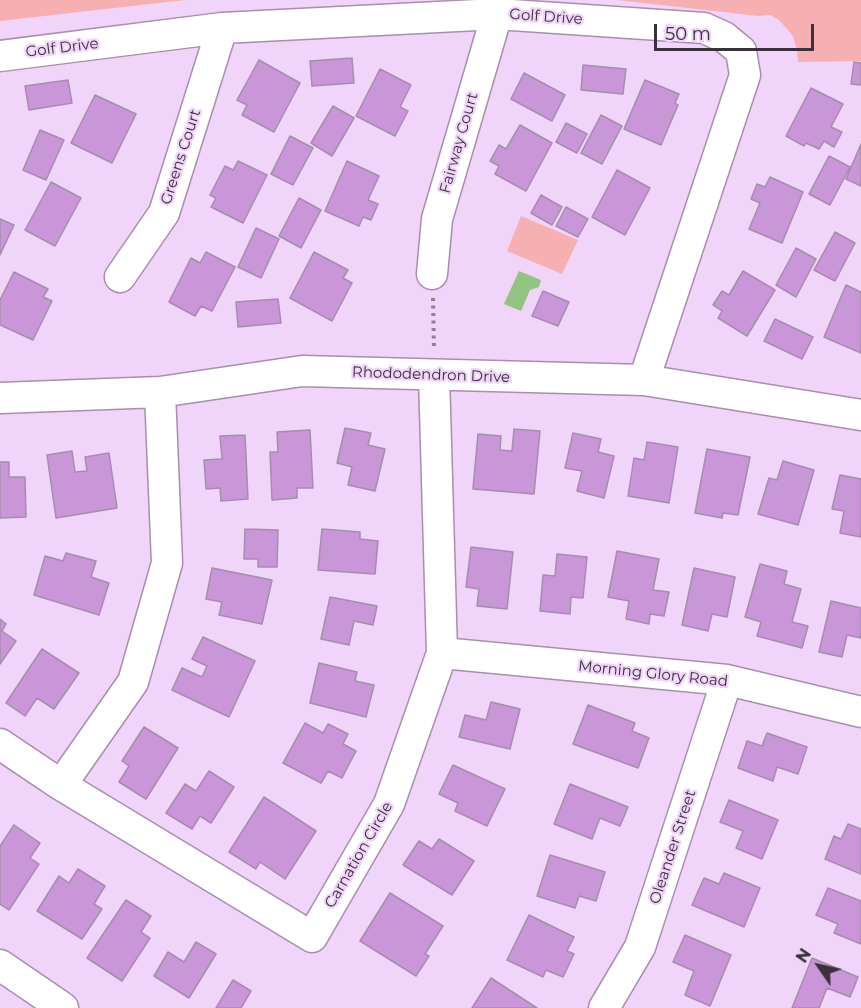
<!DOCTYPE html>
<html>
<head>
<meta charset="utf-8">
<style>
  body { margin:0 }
  #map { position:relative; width:861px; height:1008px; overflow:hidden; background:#f0d4f9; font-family:Montserrat,sans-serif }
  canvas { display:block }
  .north { position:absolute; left:789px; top:936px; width:60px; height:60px; -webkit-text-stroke:4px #f0d4f9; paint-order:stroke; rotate:304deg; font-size:16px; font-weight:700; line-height:24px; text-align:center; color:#3b303e }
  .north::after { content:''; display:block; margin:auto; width:21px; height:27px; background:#3b303e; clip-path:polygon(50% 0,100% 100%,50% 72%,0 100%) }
  .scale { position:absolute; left:654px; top:24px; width:160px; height:27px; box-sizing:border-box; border:3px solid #3b303e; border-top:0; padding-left:8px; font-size:18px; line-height:21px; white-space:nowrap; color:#3b303e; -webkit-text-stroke:4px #f0d4f9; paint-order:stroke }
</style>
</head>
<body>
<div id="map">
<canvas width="861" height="1008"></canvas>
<div class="north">N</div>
<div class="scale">50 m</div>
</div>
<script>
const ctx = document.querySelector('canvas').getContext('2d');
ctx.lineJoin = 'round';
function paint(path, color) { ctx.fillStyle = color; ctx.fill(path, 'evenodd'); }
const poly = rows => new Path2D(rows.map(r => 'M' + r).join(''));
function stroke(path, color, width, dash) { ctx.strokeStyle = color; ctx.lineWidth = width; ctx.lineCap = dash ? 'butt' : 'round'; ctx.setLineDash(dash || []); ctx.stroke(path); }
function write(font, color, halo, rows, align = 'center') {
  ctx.font = font + ' Montserrat,sans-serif'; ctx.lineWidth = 4.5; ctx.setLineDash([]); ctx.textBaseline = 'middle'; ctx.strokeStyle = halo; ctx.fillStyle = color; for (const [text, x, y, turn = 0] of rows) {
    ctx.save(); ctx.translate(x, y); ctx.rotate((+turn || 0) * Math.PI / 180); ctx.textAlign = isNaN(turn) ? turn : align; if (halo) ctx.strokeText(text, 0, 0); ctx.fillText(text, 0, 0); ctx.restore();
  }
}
paint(poly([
  [0,0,185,0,0,21],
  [617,0,861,0,861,61,798,62,797,50,793,36,779,20,770,15,758,16],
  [521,216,578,240,562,274,507,251]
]), '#f7b0b1');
paint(poly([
  [519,271,541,280,539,287,530,290,521,311,504,304]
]), '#91c480');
const building = poly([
  [352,58,354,83,312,86,310,61,352,58],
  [259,60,300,83,274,132,242,115,247,105,237,100,259,60],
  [854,62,861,63,861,85,851,84,854,62],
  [583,65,626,69,623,94,581,90,583,65],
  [380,69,411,85,400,107,408,111,395,136,356,116,380,69],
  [524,73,565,95,552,121,511,99,524,73],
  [68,80,72,103,29,110,25,86,68,80],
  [645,80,679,94,675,103,678,105,661,145,624,129,645,80],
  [811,88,843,104,831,127,842,132,834,147,824,141,819,149,806,143,804,146,786,136,811,88],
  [95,95,136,114,112,163,71,143,95,95],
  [333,106,354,118,332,156,311,143,333,106],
  [601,115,622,126,602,164,581,153,601,115],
  [566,123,587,134,577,153,556,142,566,123],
  [520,125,552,143,526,191,495,174,499,166,490,161,499,145,506,149,520,125],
  [40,130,64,140,46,180,23,170,40,130],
  [290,136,313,148,293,185,271,174,290,136],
  [861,144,861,186,846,179,861,144],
  [829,156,850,167,830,205,809,194,829,156],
  [238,161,267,175,243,223,211,207,216,198,210,195,225,166,233,170,238,161],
  [347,161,379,176,368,200,378,204,371,220,363,217,359,226,325,211,347,161],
  [617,170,650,188,625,235,592,217,617,170],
  [770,177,803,192,782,243,749,229,760,203,751,199,757,184,765,187,770,177],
  [51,182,81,198,55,246,25,230,51,182],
  [541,195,562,207,552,225,531,213,541,195],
  [299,198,321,210,301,248,279,236,299,198],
  [566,207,588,219,578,237,556,226,566,207],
  [0,219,14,225,0,255,0,219],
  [256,228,279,239,261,278,238,267,256,228],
  [835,232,855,243,835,281,814,270,835,232],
  [796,248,816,259,796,297,776,285,796,248],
  [206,252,235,267,212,311,201,306,195,316,169,302,191,258,200,263,206,252],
  [314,252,348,270,343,278,352,283,332,321,290,298,314,252],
  [743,271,775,290,747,336,718,318,722,311,713,305,722,291,729,295,743,271],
  [14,272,48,289,43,297,52,301,33,340,0,325,0,300,14,272],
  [846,285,861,292,861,353,824,337,846,285],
  [543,291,569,302,558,326,532,316,543,291],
  [278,299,281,323,238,327,236,302,278,299],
  [775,319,813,337,802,359,764,341,775,319],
  [345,428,371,433,368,445,385,449,375,491,348,485,352,467,337,463,345,428],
  [514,429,540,431,534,494,473,489,478,434,501,436,500,450,512,451,514,429],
  [310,430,313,488,297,488,297,498,272,500,270,452,278,452,277,432,310,430],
  [573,433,601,439,598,452,614,456,604,498,577,491,582,471,565,468,573,433],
  [245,435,248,499,221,501,220,488,206,489,204,460,222,459,220,436,245,435],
  [647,442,678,447,669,503,628,496,634,458,644,460,647,442],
  [707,449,750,457,738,515,723,513,722,518,695,513,707,449],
  [72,451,75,472,87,471,85,457,109,453,117,508,56,518,47,455,72,451],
  [783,461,814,470,798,525,758,514,769,478,777,480,783,461],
  [0,462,9,462,9,477,25,477,26,517,0,518,0,462],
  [840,475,861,479,861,537,840,533,844,511,832,509,840,475],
  [245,529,278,530,277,567,258,567,258,559,244,559,245,529],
  [322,529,360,532,360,539,378,541,375,574,318,570,322,529],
  [471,547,513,552,507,609,477,606,479,589,466,587,471,547],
  [617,551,659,559,653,590,669,592,664,616,650,614,649,624,626,619,629,601,608,597,617,551],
  [66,553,96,561,91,577,109,583,99,615,34,595,45,556,63,561,66,553],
  [557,554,587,557,583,598,571,597,570,614,540,611,543,575,555,576,557,554],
  [760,564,787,571,784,584,801,589,792,622,808,626,802,648,757,636,761,622,745,617,760,564],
  [212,568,272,580,262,624,219,615,222,602,206,599,212,568],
  [694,568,735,577,727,617,712,614,708,631,682,625,694,568],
  [330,597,377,606,373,625,354,621,349,645,321,639,330,597],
  [831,601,861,608,861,638,847,635,842,657,819,652,831,601],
  [0,619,6,624,2,631,16,641,0,664,0,619],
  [203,637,255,661,229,717,172,690,182,668,202,677,207,666,192,659,203,637],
  [42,649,79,673,54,709,37,698,25,716,6,703,42,649],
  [319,663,357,672,355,681,374,685,366,717,310,703,319,663],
  [491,702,520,709,510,749,459,737,465,715,486,720,491,702],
  [588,705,635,723,632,731,649,738,638,768,573,744,588,705],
  [305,723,323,733,328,724,348,734,343,744,356,751,342,778,328,771,321,783,283,763,305,723],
  [144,727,178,748,146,799,119,782,129,766,122,761,144,727],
  [767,733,807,747,798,774,777,767,773,781,738,768,747,741,762,746,767,733],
  [453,765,505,789,487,826,455,811,458,803,439,794,453,765],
  [209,771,234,787,211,823,200,816,192,829,166,813,185,784,196,791,209,771],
  [570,784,628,807,620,826,600,818,592,839,554,824,570,784],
  [264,797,316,831,285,879,260,862,256,869,229,852,264,797],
  [729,800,778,820,762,859,736,848,743,831,720,822,729,800],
  [848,824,861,829,861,874,825,859,834,836,841,839,848,824],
  [14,825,40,843,30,858,39,864,9,910,0,904,0,846,14,825],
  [439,839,474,861,452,895,403,865,419,841,432,849,439,839],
  [550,855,605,872,596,901,579,896,575,908,537,896,550,855],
  [78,869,105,886,94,904,102,909,82,939,37,911,59,876,69,883,78,869],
  [724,873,760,888,744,927,692,905,704,878,719,884,724,873],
  [828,888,861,901,861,944,834,933,838,924,816,915,828,888],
  [390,893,443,926,425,954,429,956,416,976,360,941,390,893],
  [126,900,151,916,141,932,150,938,122,981,87,958,126,900],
  [529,915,574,937,567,951,574,954,563,977,546,970,543,977,507,960,529,915],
  [685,935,731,955,710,1006,685,995,694,971,673,962,685,935],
  [196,942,216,954,189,998,154,976,168,952,184,962,196,942],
  [812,958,858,977,850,997,827,988,819,1008,792,1008,812,958],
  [491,978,537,1008,472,1008,491,978],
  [233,980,251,991,241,1008,216,1008,233,980]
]);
paint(building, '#c996d8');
stroke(building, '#a68cae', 1.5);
const minor = poly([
  [0,56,222,28,497,14,704,28,724,37,741,51,745,75,644,380],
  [432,274,437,219,497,14],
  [120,277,164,213,222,28],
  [0,398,160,392,302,371,644,380,861,415],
  [442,653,727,680,861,712],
  [0,744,61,785,312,937,389,804,442,653,434,375],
  [61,785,133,682,167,563,160,392],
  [0,965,63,1008],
  [604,1008,640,947,727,680]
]);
stroke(minor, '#a88eaf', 33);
stroke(poly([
  [433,298,434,350]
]), '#917e97', 4, [3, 4.5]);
stroke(minor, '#fff', 30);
write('15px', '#3b303e', '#f0d4f9', [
  ["Golf Drive",546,17,4],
  ["Golf Drive",62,48,-7],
  ["Fairway Court",459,143,-74],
  ["Greens Court",181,157,-72],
  ["Rhododendron Drive",431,375,2],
  ["Morning Glory Road",653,674,6],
  ["Oleander Street",673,847,-72],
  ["Carnation Circle",359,855,-60]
]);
</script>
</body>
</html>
